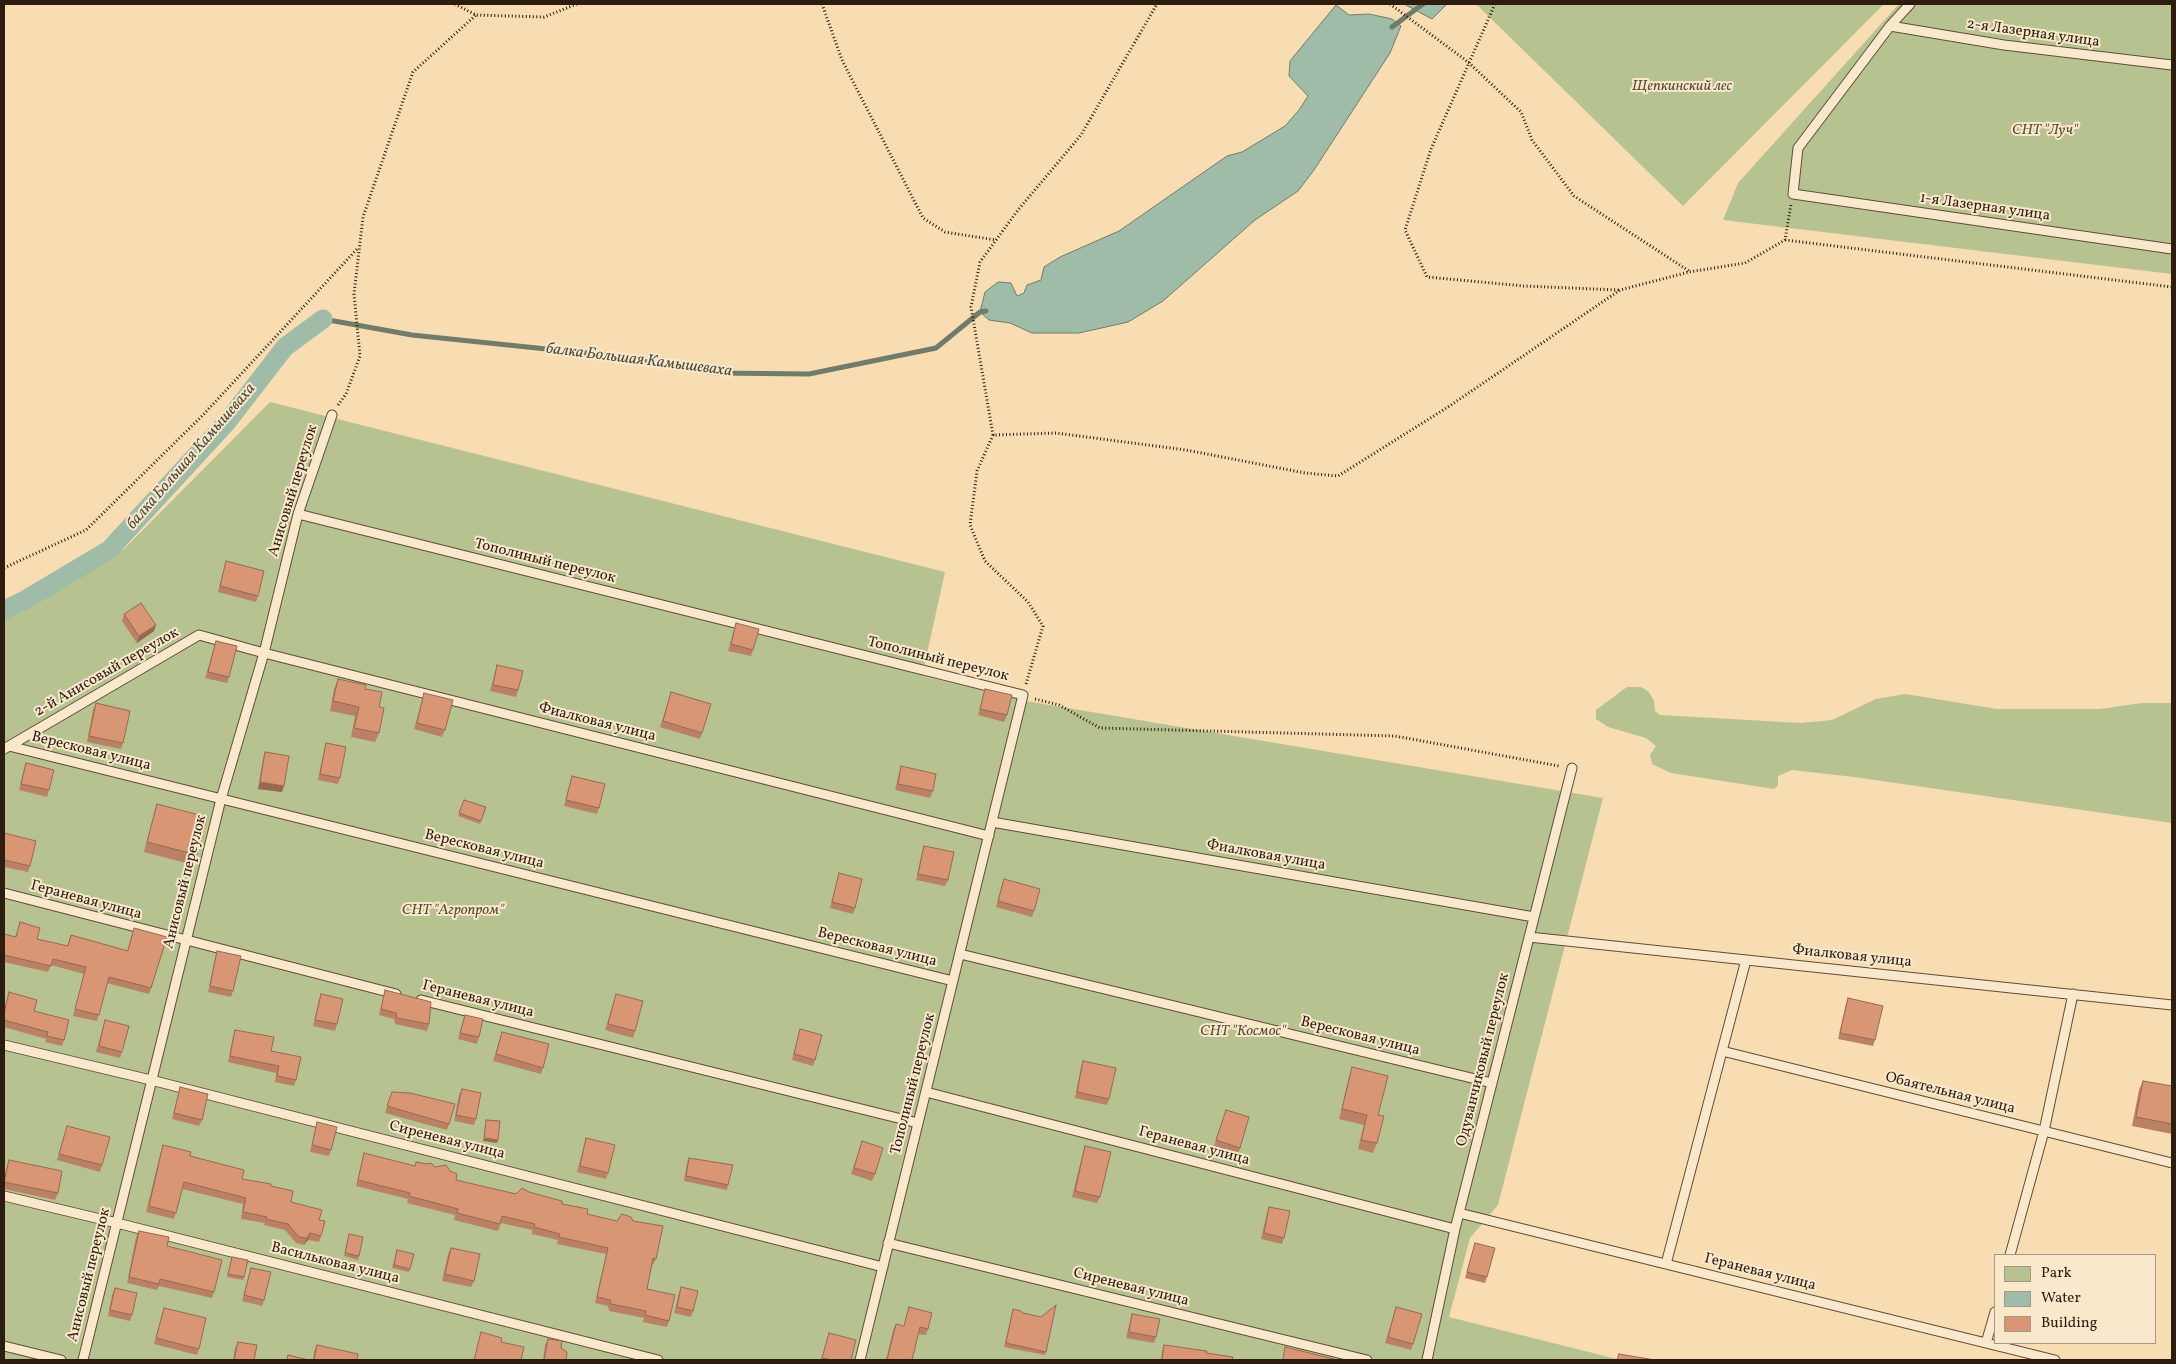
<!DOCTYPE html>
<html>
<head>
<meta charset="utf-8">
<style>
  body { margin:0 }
  #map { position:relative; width:2176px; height:1364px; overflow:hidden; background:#f8dcb2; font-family:Vollkorn,serif }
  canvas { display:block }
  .frame { position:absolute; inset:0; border:5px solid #2c1d0e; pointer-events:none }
  .legend { position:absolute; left:1994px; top:1254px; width:162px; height:90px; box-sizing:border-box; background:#fae8cd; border:1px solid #a89781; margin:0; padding:6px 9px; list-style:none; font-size:15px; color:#2c1d0e }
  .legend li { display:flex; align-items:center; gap:10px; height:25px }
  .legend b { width:25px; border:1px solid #a89781 }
</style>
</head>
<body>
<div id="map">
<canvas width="2176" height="1364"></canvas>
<div class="frame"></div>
<ul class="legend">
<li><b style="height:14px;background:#b7c291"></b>Park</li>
<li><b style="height:14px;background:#9ebca8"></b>Water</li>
<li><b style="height:14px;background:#d89675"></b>Building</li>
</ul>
</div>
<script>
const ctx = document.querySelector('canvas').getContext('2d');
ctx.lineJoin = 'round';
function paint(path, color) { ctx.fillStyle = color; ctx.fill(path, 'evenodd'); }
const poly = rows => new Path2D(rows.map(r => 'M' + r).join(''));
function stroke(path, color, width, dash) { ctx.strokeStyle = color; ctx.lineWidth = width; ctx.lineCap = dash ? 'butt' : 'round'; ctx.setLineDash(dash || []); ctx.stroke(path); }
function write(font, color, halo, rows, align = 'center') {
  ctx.font = font + ' Vollkorn,serif'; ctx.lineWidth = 4; ctx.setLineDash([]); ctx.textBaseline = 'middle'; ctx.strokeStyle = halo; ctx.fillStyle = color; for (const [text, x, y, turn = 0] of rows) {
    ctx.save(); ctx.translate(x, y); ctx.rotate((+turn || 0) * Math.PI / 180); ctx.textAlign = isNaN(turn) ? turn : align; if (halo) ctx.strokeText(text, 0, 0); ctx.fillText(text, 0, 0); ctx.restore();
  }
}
paint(poly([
  [1476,4,1884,4,1683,206],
  [1899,4,2172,4,2172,274,1723,220,1738,183],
  [270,402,945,572,922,676,1026,701,1603,798,1498,1205,1470,1238,1449,1317,1621,1360,4,1360,4,620,125,548],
  [1627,687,1641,687,1649,692,1654,701,1655,711,1660,715,1801,723,1832,720,1876,699,1905,694,1997,709,2100,709,2142,703,2172,703,2172,823,1854,777,1792,770,1778,776,1778,785,1774,789,1671,773,1652,764,1650,755,1656,746,1646,738,1608,727,1596,719,1596,710]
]), '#b7c291');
const water = poly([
  [1404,4,1447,4,1432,19,1404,4],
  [1336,5,1349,15,1369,14,1392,19,1401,26,1390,53,1314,170,1298,191,1255,220,1163,301,1128,322,1079,333,1032,333,1010,323,989,320,980,312,985,292,998,282,1011,283,1017,296,1024,293,1027,285,1041,280,1044,267,1060,257,1119,231,1227,156,1242,152,1285,126,1299,110,1308,96,1289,76,1290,61,1336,5]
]);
paint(water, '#9ebca8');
stroke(water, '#707c6a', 1);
stroke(poly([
  [1392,27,1423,4],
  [323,319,412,335,604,355,717,373,809,374,936,348,980,312,986,311]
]), '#707c6a', 5);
stroke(poly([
  [4,610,25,600,109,550,227,422,285,347,323,319]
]), '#9ebca8', 19);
const lane = poly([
  [1910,4,1890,26,1798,148,1793,194,2172,249],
  [1890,26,2004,45,2172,65],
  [298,514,1023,695,860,1360],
  [9,746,953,981],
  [4,749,199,635,264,653,989,836],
  [992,822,1534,917],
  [4,893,396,994],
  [1529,937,2172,1005],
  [960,954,1492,1083],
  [421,1000,918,1123],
  [4,1045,151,1080,883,1267],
  [1722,1051,2172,1163],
  [926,1092,1455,1229],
  [4,1196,117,1223,658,1360],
  [1459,1213,2055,1360],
  [888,1243,1367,1360],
  [2010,1255,2044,1131,2073,994],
  [1666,1264,1746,960],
  [1986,1343,1995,1312],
  [4,1346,61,1360],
  [83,1360,221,799,264,653,298,514,332,415],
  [1427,1360,1455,1229,1572,768]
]);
stroke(lane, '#5f4d37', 11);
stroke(poly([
  [455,4,476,15,544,17,577,4],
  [822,4,842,60,923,218,945,232,996,240],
  [1390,4,1468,62,1521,112,1532,140,1574,196,1689,271],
  [1495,4,1431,149,1405,230,1427,277,1524,286,1619,290],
  [1785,240,2172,287],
  [338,405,346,394,360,356,354,294,363,217,413,72,476,15],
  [993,435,971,307,980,262,1018,210,1081,135,1157,4],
  [4,568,86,530,203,415,358,248],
  [1026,684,1043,626,1028,602,985,561,970,525,977,471,993,435,1056,433,1186,450,1305,473,1338,476,1448,407,1620,290,1689,272,1745,263,1785,240,1791,204],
  [1035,699,1059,705,1100,728,1395,736,1559,766]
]), '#2c1d0e', 3, [1, 2.5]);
stroke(lane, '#fae8cd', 9);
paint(poly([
  [226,561,258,596,256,602,218,592],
  [124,614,156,625,154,631,137,643,122,621],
  [736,623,753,650,751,656,728,651],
  [216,641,229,677,227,683,205,678],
  [497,665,518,690,516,697,490,691],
  [338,679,365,689,379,707,379,733,375,742,351,737,355,716,330,711,334,689],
  [985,689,1007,715,1004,722,978,715],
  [424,693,445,730,442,737,414,729],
  [669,699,702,733,700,739,660,727],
  [96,703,123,743,121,749,87,742,93,710],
  [326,743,340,778,338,784,318,780,324,750],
  [265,752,282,792,258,789,263,758],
  [26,763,49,790,47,797,19,790,24,769],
  [901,766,933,791,930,798,895,790,899,773],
  [572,776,599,808,597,814,564,806],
  [464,800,486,807,480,824,458,816],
  [157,804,197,855,194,865,144,852,154,813],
  [4,833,30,866,28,872,4,867],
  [924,846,948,880,945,886,916,880,922,852],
  [839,873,855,908,853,914,830,908],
  [1004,879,1034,911,1032,917,996,907],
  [20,922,37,939,67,946,71,935,127,951,134,928,151,988,149,994,107,983,97,1021,73,1016,84,974,51,965,48,972,4,962,4,934,15,937],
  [217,951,233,991,231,997,208,992,215,958],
  [385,990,429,1024,427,1031,395,1024,394,1019,379,1015],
  [9,992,64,1040,62,1046,45,1042,46,1039,4,1027,4,1010],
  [321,994,337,1024,335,1031,313,1026,319,1000],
  [616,994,635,1031,633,1038,605,1030],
  [1848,998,1875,1040,1873,1046,1838,1039,1846,1004],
  [465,1015,479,1037,477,1044,458,1039],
  [105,1020,122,1052,120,1058,96,1052],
  [800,1029,815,1060,813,1066,792,1060],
  [235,1030,271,1051,296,1080,294,1086,275,1082,276,1073,228,1062,233,1036],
  [502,1032,543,1068,541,1074,493,1061],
  [1083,1061,1109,1099,1107,1105,1075,1098,1081,1067],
  [1352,1067,1377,1143,1373,1153,1358,1149,1364,1125,1339,1119,1349,1077],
  [2143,1081,2172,1086,2172,1134,2132,1126,2139,1090],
  [180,1087,202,1120,199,1126,172,1119],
  [462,1089,476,1119,474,1125,454,1121,459,1095],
  [392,1092,449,1124,447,1130,385,1113],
  [1226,1110,1240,1148,1238,1154,1214,1146],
  [317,1122,331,1150,329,1156,310,1152],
  [67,1126,102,1165,100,1172,57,1160],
  [586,1138,608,1173,606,1179,577,1172],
  [163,1145,190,1156,242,1179,271,1186,291,1202,319,1220,321,1236,319,1242,308,1240,304,1245,296,1243,285,1230,264,1225,265,1223,241,1219,243,1204,182,1189,174,1219,146,1212,161,1151],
  [1085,1146,1100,1197,1097,1203,1072,1197,1083,1152],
  [860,1147,875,1174,872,1181,851,1174],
  [364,1153,414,1166,416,1162,435,1167,456,1180,516,1194,529,1192,587,1214,656,1259,653,1265,652,1265,647,1289,669,1321,667,1327,643,1322,644,1318,609,1311,608,1306,595,1303,606,1254,557,1244,558,1240,532,1234,532,1230,501,1223,498,1231,454,1220,455,1215,407,1203,408,1199,356,1186],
  [689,1158,728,1185,727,1190,684,1181,687,1163],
  [9,1160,58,1193,55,1200,4,1189,4,1181,7,1166],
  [1269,1207,1284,1238,1282,1244,1261,1239,1267,1213],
  [139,1231,167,1246,214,1292,212,1298,159,1286,157,1290,127,1283,136,1237],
  [349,1234,359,1256,358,1260,344,1256],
  [1475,1243,1487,1277,1485,1283,1465,1278],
  [451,1248,474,1281,471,1287,442,1281,448,1254],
  [396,1253,410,1269,409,1272,392,1268],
  [232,1257,244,1277,243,1280,227,1277],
  [251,1268,264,1300,262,1306,242,1301],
  [681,1287,693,1311,691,1317,674,1313,679,1293],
  [115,1288,132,1315,130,1321,108,1316,112,1295],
  [909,1307,928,1329,926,1335,918,1334,912,1360,886,1360,893,1330,896,1324,904,1326],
  [1396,1307,1413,1344,1411,1350,1385,1343],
  [164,1308,199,1349,197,1355,154,1344],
  [1013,1309,1046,1352,1045,1355,1004,1347],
  [1132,1314,1156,1337,1154,1343,1126,1338,1130,1321],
  [829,1333,851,1360,821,1360],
  [548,1339,566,1360,543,1360,545,1345],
  [238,1342,254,1360,233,1360,235,1348],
  [317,1345,357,1360,313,1360,314,1351],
  [1164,1345,1206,1353,1232,1360,1161,1360,1162,1351]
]), '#ba8165');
paint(poly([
  [156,625,154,631,137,643,139,636],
  [260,782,284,786,282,792,258,789],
  [484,1138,498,1140,497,1143,483,1141],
  [310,1233,308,1240,304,1245,307,1238]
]), '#976952');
const building = poly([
  [226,561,264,571,258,596,220,586,226,561],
  [141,603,156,625,139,636,124,614,141,603],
  [736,623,759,629,753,650,731,644,736,623],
  [216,641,237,646,229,677,208,672,216,641],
  [497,665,523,671,518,690,493,685,497,665],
  [338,679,366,685,365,689,382,692,379,707,384,708,379,733,354,728,359,707,333,701,338,679],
  [985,689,1012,695,1007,715,980,709,985,689],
  [671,692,711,704,702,733,663,721,671,692],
  [424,693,453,700,445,730,417,723,424,693],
  [96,703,130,711,123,743,89,736,96,703],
  [326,743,346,747,340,778,320,774,326,743],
  [265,752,289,756,284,786,260,782,265,752],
  [26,763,54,770,49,790,21,784,26,763],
  [901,766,936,774,933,791,898,784,901,766],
  [572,776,605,784,599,808,566,800,572,776],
  [464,800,486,807,481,821,459,813,464,800],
  [157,804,207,817,197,855,147,842,157,804],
  [4,833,36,841,30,866,4,860,4,833],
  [924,846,954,852,948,880,918,874,924,846],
  [839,873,862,879,855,908,832,902,839,873],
  [1004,879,1040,889,1034,911,998,901,1004,879],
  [20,922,40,928,37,939,68,946,71,935,128,951,134,928,167,937,151,988,109,977,99,1015,75,1009,86,967,53,959,51,966,4,955,4,934,16,937,20,922],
  [217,951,241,956,233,991,210,986,217,951],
  [385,990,431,1002,429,1024,397,1018,396,1013,381,1009,385,990],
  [9,992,37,1000,34,1011,69,1020,64,1040,47,1036,48,1032,4,1020,4,1013,9,992],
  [321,994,343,999,337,1024,315,1020,321,994],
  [616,994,643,1001,635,1031,608,1024,616,994],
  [1848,998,1883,1006,1875,1040,1840,1033,1848,998],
  [465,1015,483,1019,479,1037,460,1033,465,1015],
  [105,1020,129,1026,122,1052,99,1046,105,1020],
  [800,1029,822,1035,815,1060,794,1054,800,1029],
  [235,1030,274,1037,271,1051,301,1057,296,1080,277,1076,279,1066,230,1056,235,1030],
  [502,1032,549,1044,543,1068,496,1054,502,1032],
  [1083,1061,1116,1068,1109,1099,1077,1092,1083,1061],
  [1352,1067,1388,1076,1378,1115,1384,1116,1377,1143,1361,1140,1367,1115,1342,1109,1352,1067],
  [2143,1081,2172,1086,2172,1124,2136,1117,2143,1081],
  [180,1087,208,1094,202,1120,174,1113,180,1087],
  [462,1089,481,1093,476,1119,456,1115,462,1089],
  [392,1092,410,1093,455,1104,449,1124,387,1106,392,1092],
  [1226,1110,1249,1117,1240,1148,1216,1140,1226,1110],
  [486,1120,500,1121,498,1140,484,1138,486,1120],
  [317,1122,337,1127,331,1150,312,1145,317,1122],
  [67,1126,110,1137,102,1165,59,1154,67,1126],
  [586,1138,615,1145,608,1173,580,1166,586,1138],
  [862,1141,883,1148,875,1174,854,1168,862,1141],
  [163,1145,191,1152,190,1156,244,1170,242,1179,271,1184,271,1186,293,1191,291,1202,322,1210,319,1220,325,1221,321,1236,310,1233,307,1238,299,1237,288,1224,266,1219,267,1217,243,1212,246,1198,184,1182,176,1213,149,1206,163,1145],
  [1085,1146,1111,1152,1100,1197,1075,1191,1085,1146],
  [364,1153,415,1166,416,1162,427,1164,431,1163,435,1167,446,1165,450,1171,457,1174,456,1180,516,1194,522,1188,529,1192,562,1201,562,1204,588,1209,587,1214,617,1221,622,1214,631,1217,633,1221,663,1226,656,1259,653,1258,647,1289,675,1295,669,1321,645,1315,646,1311,611,1304,610,1300,597,1297,608,1248,559,1237,560,1234,534,1227,535,1224,502,1216,500,1224,457,1213,458,1209,409,1196,410,1193,358,1180,364,1153],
  [689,1158,733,1165,728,1185,686,1176,689,1158],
  [9,1160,62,1171,58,1193,4,1182,9,1160],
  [1269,1207,1290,1211,1284,1238,1264,1233,1269,1207],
  [139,1231,169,1237,167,1246,222,1260,214,1292,160,1279,159,1284,129,1277,139,1231],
  [349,1234,363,1237,359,1256,345,1253,349,1234],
  [1475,1243,1495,1248,1487,1277,1467,1272,1475,1243],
  [451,1248,480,1254,474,1281,445,1274,451,1248],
  [397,1250,414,1254,410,1269,394,1265,397,1250],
  [232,1257,248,1260,244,1277,228,1274,232,1257],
  [251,1268,271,1272,264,1300,244,1295,251,1268],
  [681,1287,698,1291,693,1311,677,1307,681,1287],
  [115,1288,137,1293,132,1315,110,1310,115,1288],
  [1056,1305,1046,1352,1006,1343,1013,1309,1021,1311,1023,1313,1041,1317,1056,1305],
  [909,1307,932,1313,928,1329,920,1327,912,1360,887,1360,896,1324,904,1326,909,1307],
  [1396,1307,1422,1314,1413,1344,1388,1337,1396,1307],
  [164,1308,206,1318,199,1349,156,1338,164,1308],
  [1132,1314,1160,1319,1156,1337,1129,1332,1132,1314],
  [481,1332,502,1338,501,1342,524,1347,521,1360,474,1360,481,1332],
  [829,1333,856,1340,851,1360,832,1360,822,1358,829,1333],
  [548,1339,562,1341,561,1348,567,1352,566,1360,544,1360,548,1339],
  [238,1342,257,1345,254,1360,234,1360,238,1342],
  [317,1345,358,1354,357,1360,314,1360,317,1345],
  [1164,1345,1207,1351,1206,1353,1233,1357,1232,1360,1162,1360,1164,1345],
  [1285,1347,1334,1359,1334,1360,1283,1360,1285,1347],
  [1619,1354,1655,1360,1617,1360,1619,1354],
  [288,1355,309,1360,287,1360,288,1355]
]);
paint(building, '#d89675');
stroke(building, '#976952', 1);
write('15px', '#2c1d0e', '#fae8cd', [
  ["2-я Лазерная улица",2033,34,8],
  ["1-я Лазерная улица",1985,208,8],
  ["Анисовый переулок",294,491,-73],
  ["Тополиный переулок",545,562,14],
  ["Тополиный переулок",938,660,14],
  ["2-й Анисовый переулок",107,673,-30],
  ["Фиалковая улица",597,723,14],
  ["Вересковая улица",91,752,14],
  ["Вересковая улица",484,850,14],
  ["Фиалковая улица",1266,856,10],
  ["Анисовый переулок",186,882,-76],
  ["Гераневая улица",86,901,15],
  ["Вересковая улица",877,948,14],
  ["Фиалковая улица",1852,957,6],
  ["Гераневая улица",478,1000,14],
  ["Вересковая улица",1360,1037,14],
  ["Одуванчиковый переулок",1484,1060,-76],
  ["Тополиный переулок",914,1084,-76],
  ["Обаятельная улица",1950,1094,14],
  ["Сиреневая улица",447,1141,14],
  ["Гераневая улица",1194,1147,15],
  ["Васильковая улица",335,1264,14],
  ["Гераневая улица",1760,1273,14],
  ["Анисовый переулок",90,1275,-76],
  ["Сиреневая улица",1131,1288,14]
]);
write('italic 15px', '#564f35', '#fae8cd', [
  ["Щепкинский лес",1682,87],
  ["СНТ \"Луч\"",2045,131],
  ["СНТ \"Агропром\"",453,911],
  ["СНТ \"Космос\"",1243,1032]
]);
write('italic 16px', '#4e4d3c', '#fae8cd', [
  ["балка Большая Камышеваха",639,361,7],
  ["балка Большая Камышеваха",192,457,-49]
]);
</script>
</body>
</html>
